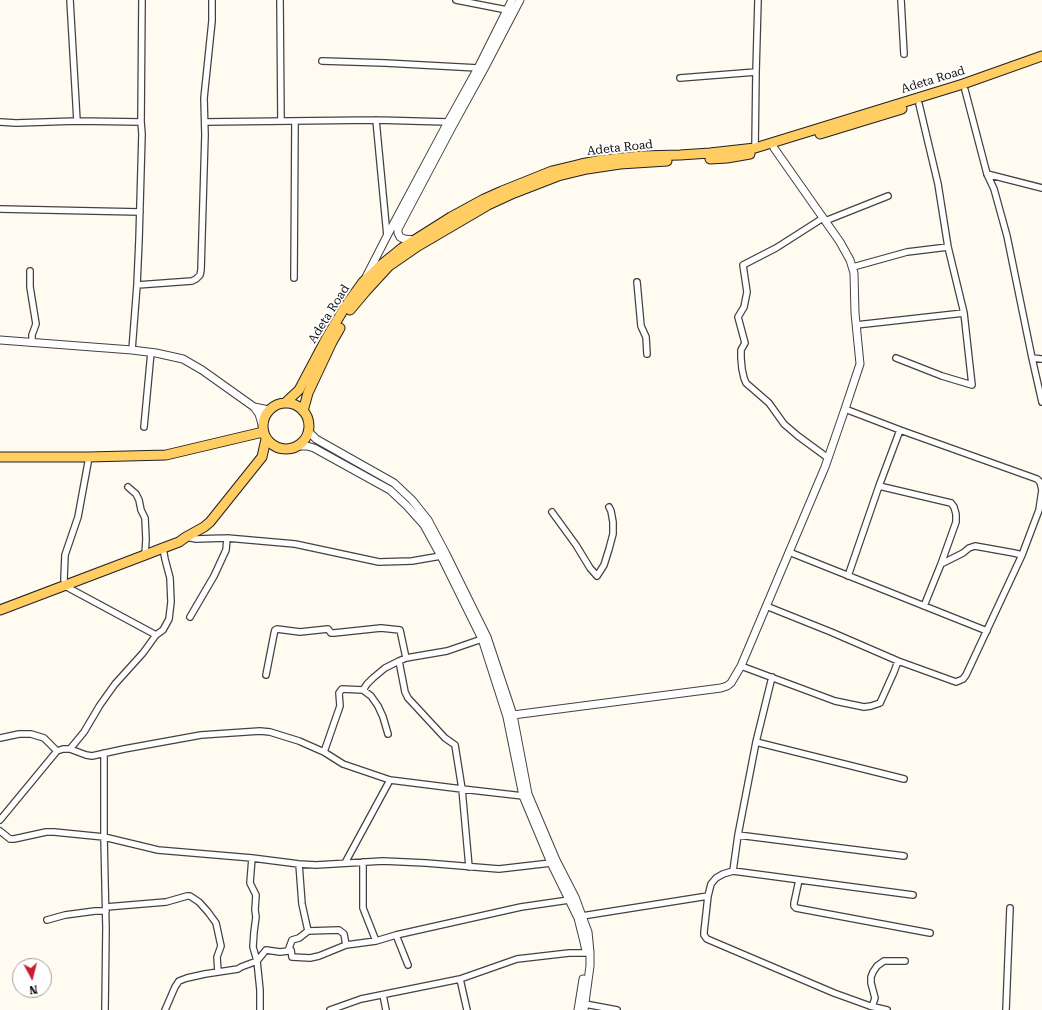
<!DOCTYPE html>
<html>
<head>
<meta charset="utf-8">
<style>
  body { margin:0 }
  #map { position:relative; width:1042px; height:1010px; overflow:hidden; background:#fffbf1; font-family:"Roboto Serif",serif }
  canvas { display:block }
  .north { position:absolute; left:12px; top:958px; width:40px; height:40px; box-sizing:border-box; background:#fff; border:1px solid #9f9f9f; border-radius:50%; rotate:173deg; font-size:11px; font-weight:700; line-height:16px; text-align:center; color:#0f0f0f }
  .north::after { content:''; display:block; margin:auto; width:14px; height:18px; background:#c91d32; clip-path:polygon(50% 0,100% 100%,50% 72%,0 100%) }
</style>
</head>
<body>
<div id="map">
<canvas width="1042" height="1010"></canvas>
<div class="north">N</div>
</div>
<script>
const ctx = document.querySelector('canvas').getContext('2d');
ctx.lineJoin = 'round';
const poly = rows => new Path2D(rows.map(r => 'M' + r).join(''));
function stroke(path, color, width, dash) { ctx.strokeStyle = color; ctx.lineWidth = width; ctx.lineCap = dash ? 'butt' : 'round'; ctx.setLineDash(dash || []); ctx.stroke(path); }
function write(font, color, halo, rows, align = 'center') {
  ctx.font = font + ' "Roboto Serif",serif'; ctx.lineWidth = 4; ctx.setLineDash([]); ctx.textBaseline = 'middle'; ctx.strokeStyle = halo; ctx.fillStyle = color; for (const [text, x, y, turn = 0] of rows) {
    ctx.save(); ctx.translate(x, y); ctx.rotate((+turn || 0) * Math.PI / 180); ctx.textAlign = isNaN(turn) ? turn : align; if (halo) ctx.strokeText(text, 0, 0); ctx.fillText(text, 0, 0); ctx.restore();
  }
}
const minor = poly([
  [70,0,77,121],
  [280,0,281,121],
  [456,0,507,10],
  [901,0,904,54],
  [322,61,385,63,478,68],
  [680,78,756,72],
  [965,90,987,174,994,189,1007,236,1032,358,1042,402],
  [376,120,387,236],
  [0,122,16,123,77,121,141,122],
  [205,122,376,120,448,122],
  [755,148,756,72,758,0],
  [987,174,1042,188],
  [0,209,140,212],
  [823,218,776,248,743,265,747,292,744,307,738,317,745,343,741,350,741,358,742,369,744,378,746,383,769,403,784,424,798,436,828,458],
  [825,221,888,196],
  [853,267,907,252,948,247],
  [30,271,30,287,36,324,32,335,32,342],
  [294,278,295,121],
  [637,282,641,326,646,337,647,354],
  [137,285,192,281,196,279,200,275,201,270,205,135,204,98,212,21,212,0],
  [856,325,964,313],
  [132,350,137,285,139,240,142,134,141,122,142,0],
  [896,358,942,376,972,385,964,313,948,247,938,184,919,104],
  [1032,358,1042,359],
  [845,409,900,430,1037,479,1040,482,1042,490,1039,510,1022,555,1014,553,975,546,969,548,963,553,941,564],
  [144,427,151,352],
  [89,457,78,517,65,555,64,579,65,586,156,635],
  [879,486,951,503,954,507,956,514,956,522,941,564,924,606],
  [128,487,136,494,139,500,141,510,145,518,146,539,145,555],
  [552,512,576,545,590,568,597,576,604,565,609,549,613,534,613,522,611,511,609,507],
  [186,537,196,539,227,538,295,544,379,562,412,561,441,556],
  [789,552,987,631],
  [848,576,879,486,900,430],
  [766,606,831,632,898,661,956,682,963,679,966,675,1022,555],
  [190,617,214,576,226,550,227,538],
  [399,661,405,692,408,698,445,738,455,745,462,789,469,867],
  [741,666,835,701,864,707,871,706,880,703,894,672,898,661],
  [266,675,274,634,275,630,277,629,300,632,328,629,331,633,334,633,381,628,400,630,406,658],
  [363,690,371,696,378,706,383,717,388,734],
  [0,738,19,734,31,734,44,738,57,751,63,749,70,749,84,732,100,705,115,684,143,653,156,635,163,630,169,619,171,602,170,578,165,559,163,548],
  [756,742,904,779],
  [70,749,86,755,92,756,124,749,201,735,260,731,270,732,299,741,324,752,343,764,390,780,462,789,523,796],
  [324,752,340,706,339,693,342,689,363,690,367,684,373,678,385,668,399,661,406,658,447,651,482,639],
  [104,753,104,837,106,928,105,1010],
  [0,820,57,751],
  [0,831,10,839,14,839,46,832,54,832,104,837,158,850,252,858,299,864,316,865,383,861,426,863,499,869,551,863],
  [738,835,904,856],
  [252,858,250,883,256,895,255,910,256,917,254,932,253,947,257,961,260,990,260,1010],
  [363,862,363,908,376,941],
  [345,863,390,780],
  [299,864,302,904,308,931],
  [733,871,738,835,756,742,772,677],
  [799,880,794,903,794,906,796,908,930,933],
  [106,907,166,902,187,896,190,896,199,902,208,912,216,923,221,946,217,957,218,972],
  [582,916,708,896],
  [47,920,65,915,95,911,106,911],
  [396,935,408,965],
  [288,951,291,950,292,957,310,958,319,956,346,945],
  [460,979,467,1010],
  [383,995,386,1010],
  [585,1004,617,1010],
  [870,1006,873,1004,875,998,871,983,871,977,873,972,877,966,884,961,905,961],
  [165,1010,175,987,179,981,187,978,205,974,238,969,241,967,257,961,266,950,280,952,288,951,292,940,299,938,308,931,339,930,344,934,346,945,376,941,396,935,521,907,569,900],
  [330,1010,361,999,460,979,517,959,569,953,586,953],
  [887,1010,870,1006,834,993,707,939,704,935,704,932,708,896,711,884,716,878,723,874,733,871,913,895],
  [1006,1010,1010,908]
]);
const tertiary = poly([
  [415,240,404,239,400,237,398,233,398,229,452,127,485,67,520,0],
  [366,277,387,236,448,122,478,68,512,0],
  [0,340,132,350,156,353,183,359,202,370,254,407,269,410],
  [254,407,259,414,262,424],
  [308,431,316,439,394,483,412,500,428,520,446,554,487,637,513,715,528,794,556,860,575,897,582,916,588,932,590,952,590,966,584,1010],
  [297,446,307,446,314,448,390,490,407,506,424,525,441,556,482,639,507,717,523,796,551,863,578,918,584,942,586,951],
  [513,715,721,688,727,686,731,683,741,666,825,467,845,409,860,364,855,313,854,273,850,260,840,242,774,148],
  [578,1010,583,979]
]);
const primary = poly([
  [820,134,902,109],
  [710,159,727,158,750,154],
  [350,310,366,291,389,266,418,246,488,205,514,193,558,176,587,169,620,164,667,161],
  [285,403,299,390,326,339,345,307,363,282,381,265,402,248,451,217,484,199,502,191,552,171,581,164,602,160,641,156,680,155,710,153,755,148,963,84,1042,56],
  '263 426a23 23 0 1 1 46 0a23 23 0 1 1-46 0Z',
  [303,411,308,393,332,342,340,328],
  [0,457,89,457,166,455,263,432],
  [0,610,145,555,163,548,179,542,186,537,204,527,210,522,262,457,266,439]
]);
stroke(minor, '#424242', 8);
stroke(tertiary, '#424242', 9);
stroke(primary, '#202020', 11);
stroke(minor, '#fff', 5.5);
stroke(tertiary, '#fff', 7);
stroke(primary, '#ffcd61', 9);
write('12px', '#0f0f0f', '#fff', [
  ["Adeta Road",933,80,-17],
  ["Adeta Road",620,148,-6],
  ["Adeta Road",329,314,-58]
]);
</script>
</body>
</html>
